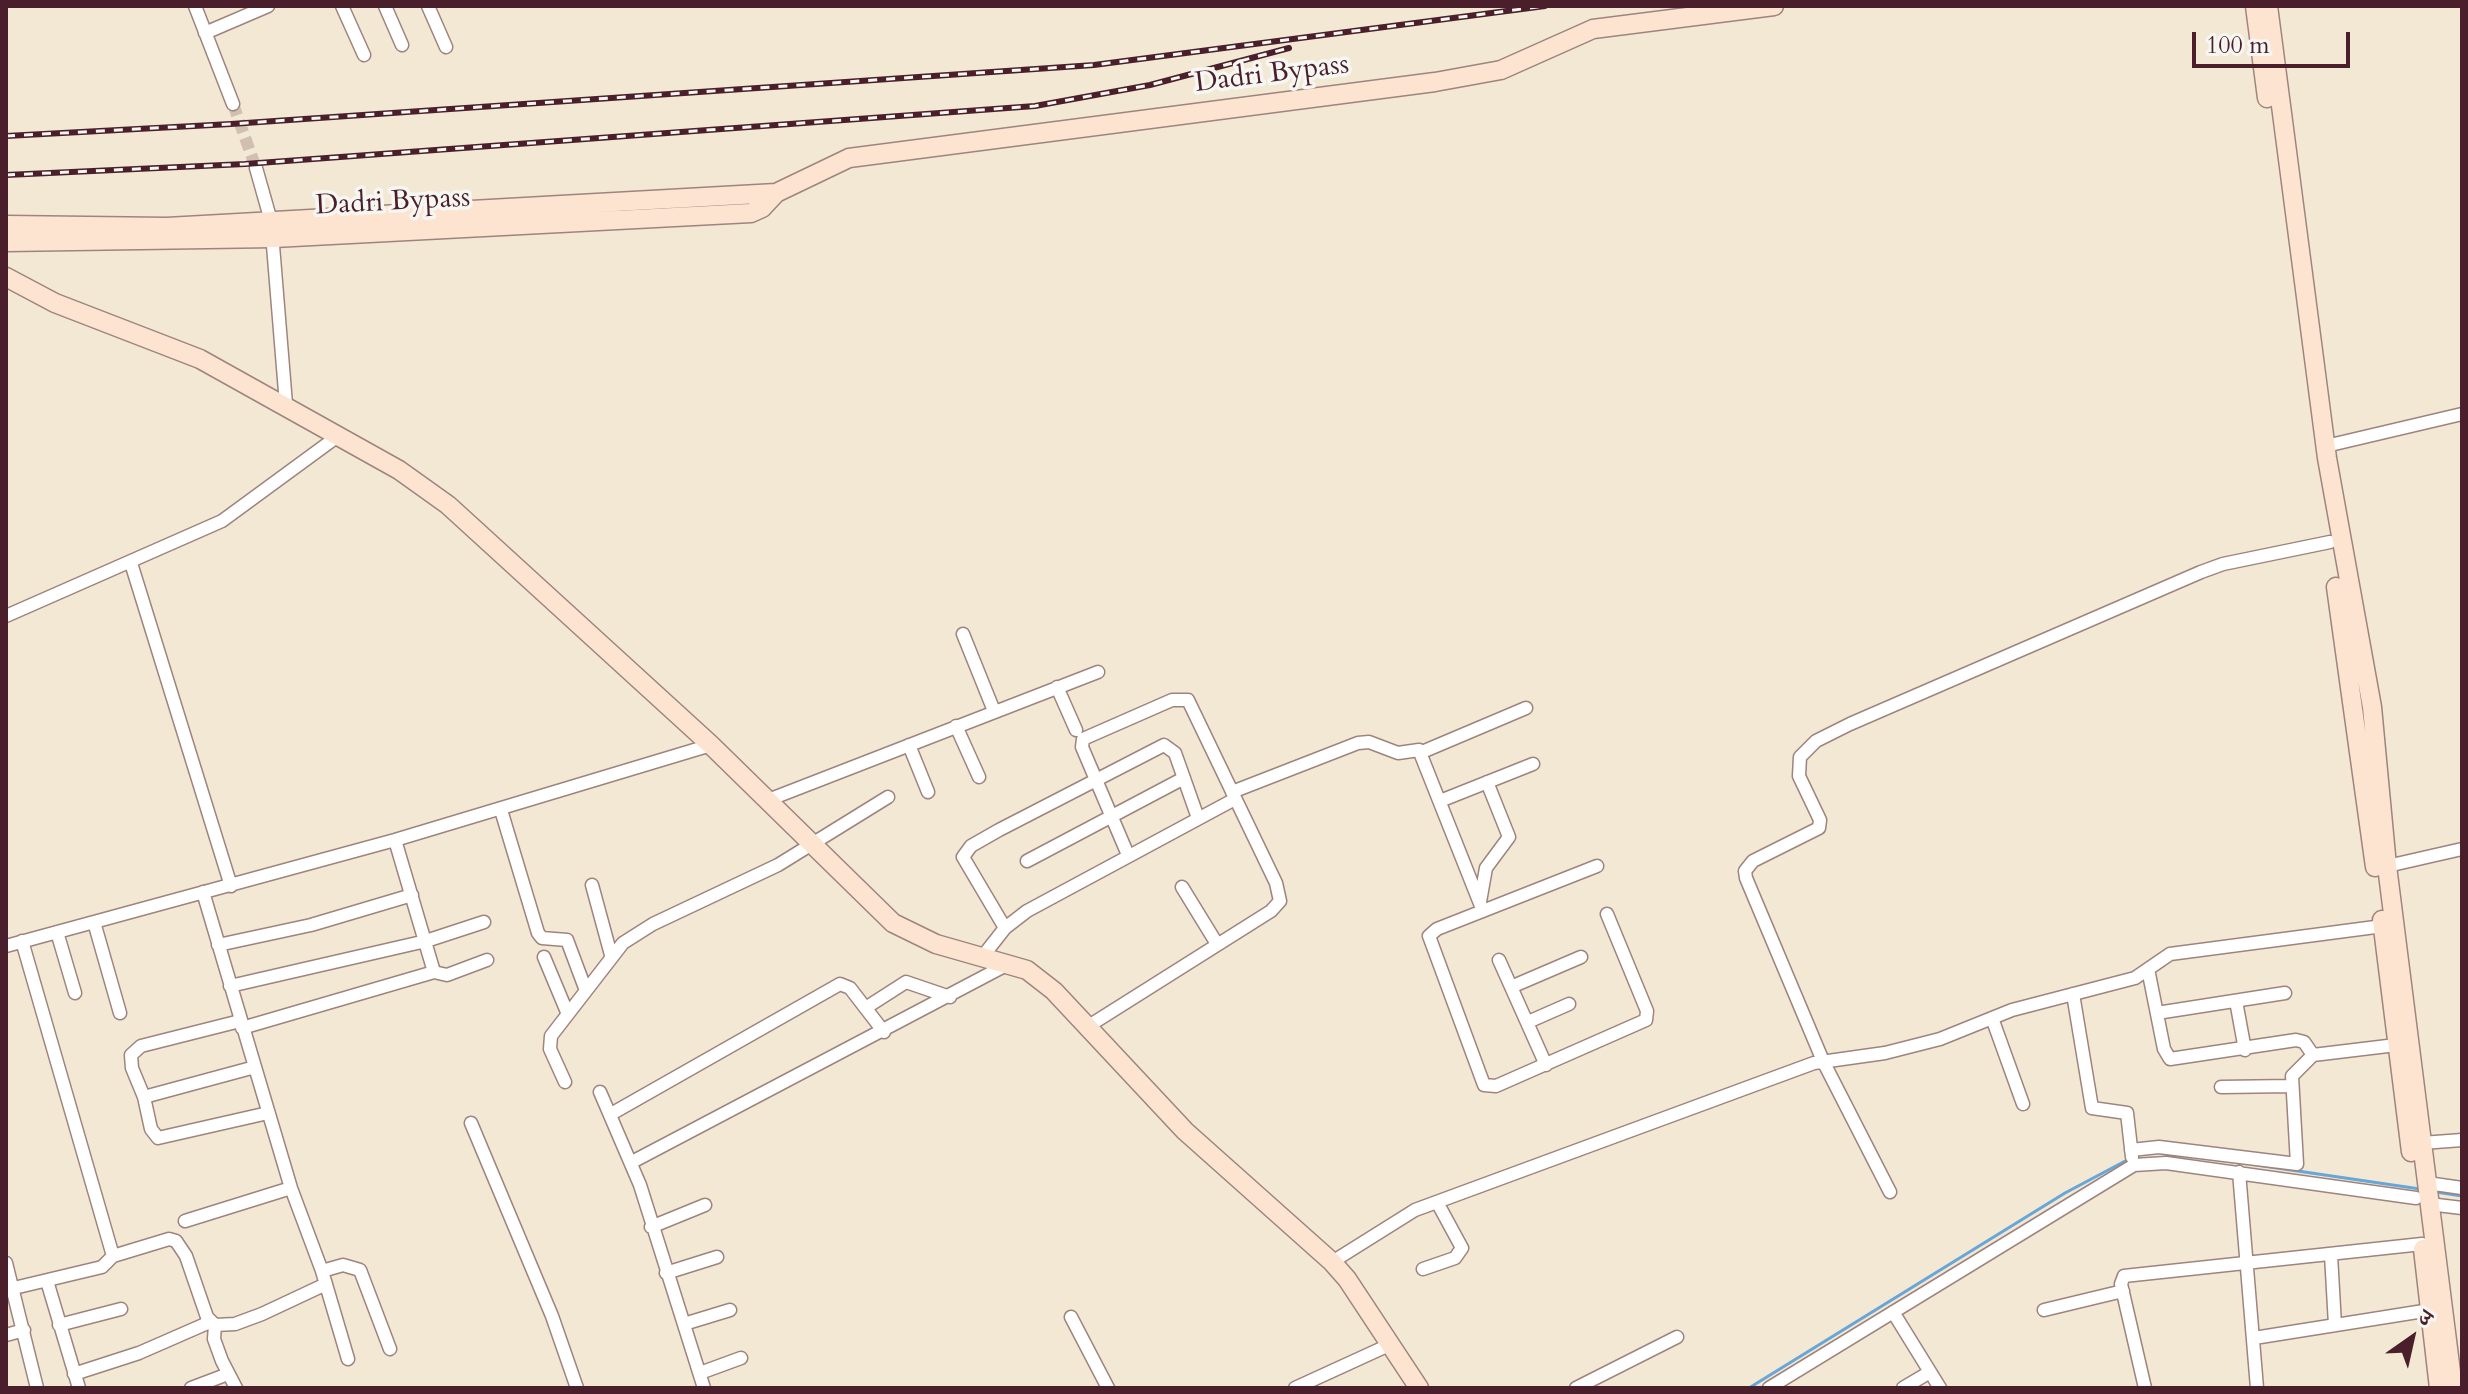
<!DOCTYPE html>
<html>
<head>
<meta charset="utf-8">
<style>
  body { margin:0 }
  #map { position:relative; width:2468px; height:1394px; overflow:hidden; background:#f3e8d3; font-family:Cardo,"Noto Serif Devanagari",serif }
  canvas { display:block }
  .frame { position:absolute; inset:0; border:8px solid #4a1f2b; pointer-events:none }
  .north { position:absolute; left:2372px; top:1298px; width:80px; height:80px; -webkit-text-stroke:6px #f6f6f2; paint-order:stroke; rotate:34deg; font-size:22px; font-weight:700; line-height:32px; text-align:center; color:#4a1f2b }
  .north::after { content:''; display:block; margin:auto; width:28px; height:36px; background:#4a1f2b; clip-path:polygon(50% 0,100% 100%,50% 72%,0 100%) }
  .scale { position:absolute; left:2192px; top:32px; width:158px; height:36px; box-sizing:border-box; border:4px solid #4a1f2b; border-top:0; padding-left:10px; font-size:24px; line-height:28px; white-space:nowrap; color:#4a1f2b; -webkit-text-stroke:6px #f6f6f2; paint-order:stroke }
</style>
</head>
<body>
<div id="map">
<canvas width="2468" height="1394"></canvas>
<div class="frame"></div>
<div class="north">उ</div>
<div class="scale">100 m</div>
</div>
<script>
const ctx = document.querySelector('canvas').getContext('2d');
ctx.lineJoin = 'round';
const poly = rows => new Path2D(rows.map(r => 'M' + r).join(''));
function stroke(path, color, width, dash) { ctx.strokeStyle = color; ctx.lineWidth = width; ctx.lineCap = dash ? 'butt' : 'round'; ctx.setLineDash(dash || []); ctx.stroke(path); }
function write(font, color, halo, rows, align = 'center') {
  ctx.font = font + ' Cardo,serif'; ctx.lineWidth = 7; ctx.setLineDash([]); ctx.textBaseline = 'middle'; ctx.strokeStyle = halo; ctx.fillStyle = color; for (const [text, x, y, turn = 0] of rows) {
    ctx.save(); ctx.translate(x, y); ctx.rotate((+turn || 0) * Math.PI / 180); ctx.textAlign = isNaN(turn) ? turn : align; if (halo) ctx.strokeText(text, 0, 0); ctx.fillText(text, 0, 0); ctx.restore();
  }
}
stroke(poly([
  [2250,1164,2420,1189],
  [2436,1192,2462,1196],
  [1749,1388,2065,1193,2129,1159]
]), '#66a6d9', 3);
stroke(poly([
  [233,104,256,168]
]), '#d1c0b1', 12, [12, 6]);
const street = poly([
  [195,6,233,104],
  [342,6,364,55],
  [385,6,402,45],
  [428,6,446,47],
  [205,33,268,6],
  [256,168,271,221,286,404],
  [2326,446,2462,414],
  [131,563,231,886],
  [6,616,222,521,338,436],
  [963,634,994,711],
  [1057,687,1076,730],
  [956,726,979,777],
  [909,745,928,792],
  [1422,752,1526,708],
  [1232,792,1358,743,1369,742,1398,753,1419,750,1483,911],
  [768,800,1098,672],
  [1440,801,1533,764],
  [501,810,538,933,542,938,567,940,585,988],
  [395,840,434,972,447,975,487,960],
  [1027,861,1184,778],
  [1597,866,1437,929,1429,936,1484,1085,1496,1086,1646,1020,1647,1011,1607,914],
  [2383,867,2462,849],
  [592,885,611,955],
  [1182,887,1217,944],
  [203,892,291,1188,322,1271,348,1359],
  [1480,902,1486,868,1509,837,1487,782],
  [94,922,120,1013],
  [1005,928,963,857,971,846,999,830,1164,745,1175,753,1198,818],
  [57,932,75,993],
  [218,945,311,925,412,895],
  [6,946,395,840,711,745],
  [983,956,1005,928,1027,911,1235,799],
  [544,957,567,1012],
  [1499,960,1546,1065],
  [2148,969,2164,1049,2170,1059,2296,1040,2304,1042,2313,1055,2396,1045],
  [230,986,426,941,484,922],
  [1511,987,1581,957],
  [2073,994,2092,1108,2127,1113,2132,1157],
  [2236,1001,2245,1050],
  [867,1007,906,982,950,997],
  [2157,1013,2285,993],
  [1992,1018,2023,1104],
  [240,1021,141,1046,131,1055,132,1068,144,1097,151,1129,158,1138,268,1113],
  [1528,1022,1569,1004],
  [1087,1027,1271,911,1280,901,1276,883,1188,700,1172,700,1083,739,1082,747,1128,855],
  [242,1028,434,972],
  [565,1082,550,1049,551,1036,623,943,653,924,778,865,888,797],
  [2221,1087,2291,1086],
  [600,1092,640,1185,704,1388],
  [144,1097,255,1067],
  [611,1114,840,984,850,988,884,1032],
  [471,1123,552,1316,577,1388],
  [2422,1143,2462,1140],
  [2131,1150,2159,1147,2297,1164,2292,1076,2313,1055],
  [632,1162,1010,963],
  [2239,1172,2257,1388],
  [2427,1183,2462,1188],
  [1890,1192,1823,1061,1746,878,1745,871,1753,861,1819,828,1820,820,1799,776,1800,757,1816,741,1850,724,2201,572,2223,564,2330,542],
  [2429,1204,2462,1208],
  [185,1221,291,1188],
  [651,1227,705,1205],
  [2331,1255,2335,1325],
  [113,1256,169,1239,176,1241,186,1256,207,1317,215,1325,235,1324,262,1314,326,1284],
  [1332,1262,1415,1210,1814,1063,1885,1053,1940,1039,2012,1010,2135,978,2170,954,2383,926],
  [6,1263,37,1388],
  [1423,1269,1455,1258,1462,1248,1437,1202],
  [322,1271,343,1265,360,1270,390,1349],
  [666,1273,717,1257],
  [47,1281,79,1388],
  [14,1288,102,1267,113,1256,22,941],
  [2044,1310,2123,1291],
  [1893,1312,1940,1388],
  [1071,1317,1108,1388],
  [684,1324,730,1310],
  [59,1325,121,1309],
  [215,1325,214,1339,222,1361,236,1388],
  [6,1335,24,1330],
  [2254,1338,2430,1310],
  [700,1373,741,1358],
  [74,1374,139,1353,210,1322],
  [191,1388,228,1374],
  [1295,1388,1389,1345],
  [1576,1388,1677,1337],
  [1769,1388,2134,1165,2166,1163,2416,1198],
  [1903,1388,1930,1372],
  [2145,1388,2121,1284,2124,1276,2422,1244]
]);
const secondary = poly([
  [2255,6,2267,98],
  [2268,6,2327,458,2372,707,2387,866,2453,1388],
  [6,225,167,227,776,193],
  [6,242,274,238,751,213,762,208,776,193,849,158,1435,82,1501,70,1593,29,1774,6],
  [6,277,55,303,200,359,399,470,448,505,711,745,893,923,936,944,1027,970,1054,991,1185,1131,1332,1262,1347,1279,1419,1388],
  [2336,587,2375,867],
  [2382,920,2411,1152],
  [2423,1249,2439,1388]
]);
stroke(street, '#9e847f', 15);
stroke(secondary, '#9e847f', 21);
stroke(street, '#fff', 12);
stroke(secondary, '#fde4d1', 18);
const rail = poly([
  [6,136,231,124,1094,65,1545,6],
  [6,175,245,164,1035,106,1150,85,1289,48]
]);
stroke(rail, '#4a1f2b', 6);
stroke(rail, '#f6f6f2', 3, [9]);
write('28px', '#4a1f2b', '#f6f6f2', [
  ["Dadri Bypass",1272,75,-7],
  ["Dadri Bypass",393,203,-3]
]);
</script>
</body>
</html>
